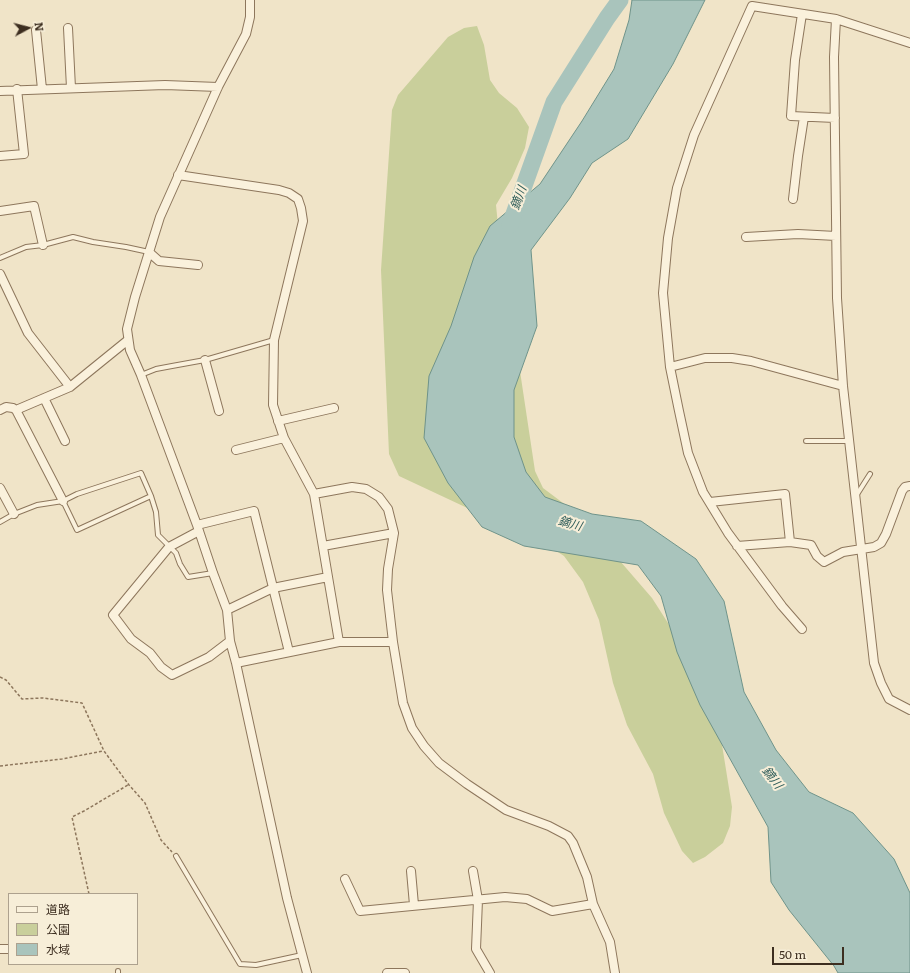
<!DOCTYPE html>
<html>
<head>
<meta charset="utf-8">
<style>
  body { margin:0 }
  #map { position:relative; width:910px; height:973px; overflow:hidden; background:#f0e4c8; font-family:Literata,"Noto Sans JP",serif }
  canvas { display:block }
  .legend { position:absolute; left:8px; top:893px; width:130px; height:72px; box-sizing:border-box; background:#f7eed8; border:1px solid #ada18e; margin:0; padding:5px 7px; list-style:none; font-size:12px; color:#3d2e20 }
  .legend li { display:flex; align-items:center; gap:8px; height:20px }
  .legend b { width:20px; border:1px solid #ada18e }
  .north { position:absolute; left:8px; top:8px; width:40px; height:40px; -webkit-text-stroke:3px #f7eed8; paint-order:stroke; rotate:83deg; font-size:11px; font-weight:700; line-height:16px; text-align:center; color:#3d2e20 }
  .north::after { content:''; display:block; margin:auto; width:14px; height:18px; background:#3d2e20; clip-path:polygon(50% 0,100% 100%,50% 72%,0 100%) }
  .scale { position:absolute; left:772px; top:947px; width:72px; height:18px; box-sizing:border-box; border:2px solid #3d2e20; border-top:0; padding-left:5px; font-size:12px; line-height:14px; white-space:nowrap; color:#3d2e20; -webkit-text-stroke:3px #f7eed8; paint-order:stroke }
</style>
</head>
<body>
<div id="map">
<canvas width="910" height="973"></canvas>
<ul class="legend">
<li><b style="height:5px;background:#faf1dc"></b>道路</li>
<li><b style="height:11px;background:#c9cf9b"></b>公園</li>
<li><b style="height:11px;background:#a9c4bc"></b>水域</li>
</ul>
<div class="north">N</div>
<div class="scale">50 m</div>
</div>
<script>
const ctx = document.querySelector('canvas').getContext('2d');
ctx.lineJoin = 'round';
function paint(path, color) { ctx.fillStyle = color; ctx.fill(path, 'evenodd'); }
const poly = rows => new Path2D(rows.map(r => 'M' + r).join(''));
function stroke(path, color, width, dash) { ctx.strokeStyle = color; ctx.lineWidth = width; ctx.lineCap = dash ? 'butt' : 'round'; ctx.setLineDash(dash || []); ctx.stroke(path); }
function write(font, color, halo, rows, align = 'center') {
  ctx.font = font + ' Literata,"Noto Sans JP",serif'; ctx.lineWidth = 4; ctx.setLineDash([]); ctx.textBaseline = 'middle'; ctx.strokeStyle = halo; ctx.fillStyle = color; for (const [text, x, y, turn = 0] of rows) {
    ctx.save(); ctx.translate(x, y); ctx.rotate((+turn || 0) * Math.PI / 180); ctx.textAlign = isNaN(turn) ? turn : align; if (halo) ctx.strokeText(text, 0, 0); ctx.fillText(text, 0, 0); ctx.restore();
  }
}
paint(poly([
  [477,26,484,45,490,80,499,93,517,108,529,127,525,148,512,178,496,205,498,225,535,471,543,488,563,503,620,561,652,598,675,634,718,720,732,807,730,826,723,843,705,857,693,863,682,851,664,813,653,774,627,725,613,683,599,620,583,582,564,556,535,537,493,520,399,476,389,454,381,270,392,110,398,95,448,37,464,28]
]), '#c9cf9b');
const water = poly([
  [632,0,705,0,673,64,628,139,592,163,570,198,531,250,537,326,514,390,514,437,526,472,545,497,592,514,641,521,696,559,724,601,744,692,776,750,809,792,853,813,894,859,910,893,910,973,838,973,834,966,789,910,771,882,768,827,700,705,677,652,661,596,638,565,524,546,482,527,448,483,424,438,429,376,451,326,474,257,490,226,540,184,582,121,614,69,629,20,632,0]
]);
paint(water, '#a9c4bc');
stroke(water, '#6f938a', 1);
stroke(poly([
  [510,225,554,102,607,18,620,0]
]), '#a9c4bc', 17);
const lane = poly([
  [0,258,26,247,43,245,73,237,93,242,126,247,149,252],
  [141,375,156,369,172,366,205,360,274,340],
  [806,441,849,441],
  [856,496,870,474],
  [63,501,77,530,151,496],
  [0,522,14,514,37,505,63,501,77,494,141,473,151,496,156,512,158,535,176,553,180,564,188,577,213,573],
  [176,856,240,964,256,965,302,955],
  [118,971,118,973]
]);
const street = poly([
  [250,0,250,17,246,34,218,87,160,217,135,297,127,329,130,350,141,375,197,525,213,573,227,610,230,641,236,663,287,898,307,973],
  [802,14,795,60,791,116,835,118],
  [836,19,834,57,837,298,843,386,874,663,881,683,889,699,910,710],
  [68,28,71,88],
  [36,30,42,89],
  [0,91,165,85,218,87],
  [0,156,24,154,17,89],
  [178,175,279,190,289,193,298,199,301,208,303,221,274,340,273,405,284,438,314,494,352,487,366,489,379,497,388,509,394,533,388,569,387,590,393,642,403,703,412,728,424,746,439,763,467,784,506,810,549,826,568,836,573,843,587,877,593,904,610,942,615,973],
  [793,199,798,156,804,117],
  [0,211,34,206,43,245],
  [746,237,798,234,836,236],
  [150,253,159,261,198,265],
  [0,274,28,333,70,387],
  [205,360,219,411],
  [670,367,663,293,668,238,677,188,694,135,752,6,836,19,910,43],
  [44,398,65,441],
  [0,410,6,407,13,408,16,410,63,501],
  [16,410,70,387,128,340],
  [278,421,334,408],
  [236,450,284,438],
  [0,488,14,514],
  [314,494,339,642],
  [710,502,785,494,790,542,737,546],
  [197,525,254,511,289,652],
  [199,531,169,547,113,615,131,639,150,653,161,667,172,675,209,657,230,641],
  [790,542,811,545,817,556,824,562,843,552,874,547,881,543,886,534,902,491,905,487,910,486],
  [323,546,394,533],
  [227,610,273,588,328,577],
  [802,629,782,606,728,533,703,492,688,453,679,411,670,367,705,358,732,358,751,361,843,386],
  [236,663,339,642,393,642],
  [411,871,414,905],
  [473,871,478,900,476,949,490,973],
  [345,879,360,911,505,897,527,899,552,911,593,904],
  [0,949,9,949],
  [387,973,405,973]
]);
stroke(lane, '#8d765c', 6);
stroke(street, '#8d765c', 10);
stroke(poly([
  [0,677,6,680,22,699,43,698,82,703,104,751,129,785,145,803,161,840,172,852],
  [0,766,62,759,103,751],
  [89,894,72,817,84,811,128,785]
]), '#8d765c', 1.5, [3, 2]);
stroke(lane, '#faf1dc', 4);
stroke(street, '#faf1dc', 8);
write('italic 12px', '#2f5d5a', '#f7eed8', [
  ["鏑川",519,198,-70],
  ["鏑川",570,524,15],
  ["鏑川",772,778,52]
]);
</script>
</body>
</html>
